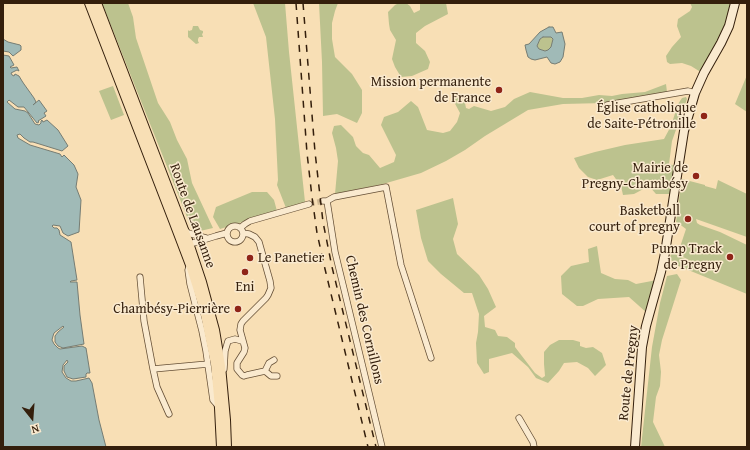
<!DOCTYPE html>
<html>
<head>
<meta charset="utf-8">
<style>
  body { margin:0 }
  #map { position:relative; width:750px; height:450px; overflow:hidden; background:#f8dfb5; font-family:"Gentium Book Plus",serif }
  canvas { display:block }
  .frame { position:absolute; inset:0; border:4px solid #341f0c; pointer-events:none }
  .north { position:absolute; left:12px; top:398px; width:40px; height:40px; -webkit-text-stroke:3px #faeacf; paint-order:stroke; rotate:163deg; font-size:11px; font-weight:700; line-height:16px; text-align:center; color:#341f0c }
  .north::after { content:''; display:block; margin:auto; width:14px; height:18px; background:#341f0c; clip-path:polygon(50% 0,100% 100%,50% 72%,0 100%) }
</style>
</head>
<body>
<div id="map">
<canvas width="750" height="450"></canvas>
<div class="frame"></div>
<div class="north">N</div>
</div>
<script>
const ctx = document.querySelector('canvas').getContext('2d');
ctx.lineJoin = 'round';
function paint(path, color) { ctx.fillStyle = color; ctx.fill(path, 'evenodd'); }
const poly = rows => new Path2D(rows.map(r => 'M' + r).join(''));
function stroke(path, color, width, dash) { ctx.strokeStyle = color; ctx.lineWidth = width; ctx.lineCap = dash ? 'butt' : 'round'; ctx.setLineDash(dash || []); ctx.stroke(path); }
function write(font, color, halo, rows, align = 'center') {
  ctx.font = font + ' "Gentium Book Plus",serif'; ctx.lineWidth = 3; ctx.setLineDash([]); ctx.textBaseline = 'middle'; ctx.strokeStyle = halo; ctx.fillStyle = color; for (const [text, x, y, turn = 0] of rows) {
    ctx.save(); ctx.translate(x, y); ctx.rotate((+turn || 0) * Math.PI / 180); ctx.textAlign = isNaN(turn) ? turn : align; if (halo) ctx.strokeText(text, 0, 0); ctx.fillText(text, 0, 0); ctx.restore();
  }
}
paint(poly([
  [102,3,128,3,133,17,136,38,158,103,170,122,177,140,187,159,192,183,213,228,200,231,191,227],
  [253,3,285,3,289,52,305,202,286,208,277,185,278,180,275,119,266,37],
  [319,3,338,3,335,11,332,23,332,39,335,57,352,74,362,90,362,113,357,123,337,114,323,116,322,62],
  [399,3,406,3,410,6,414,13,420,10,420,3,446,3,448,14,425,26,416,33,416,43,425,51,430,62,428,69,412,76,401,77,395,67,392,59,396,40,390,30,389,24,388,12,395,5],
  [690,3,731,3,724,28,719,40,702,70,699,71,691,66,682,63,670,64,667,62,666,56,672,47,681,37,677,26,678,19,690,11,692,7],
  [193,26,198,26,200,30,203,31,203,33,202,34,203,37,199,37,198,39,198,41,199,43,196,44,188,37,188,30,189,31,192,30],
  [543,37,551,37,553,40,551,47,548,50,545,51,539,49,537,46,540,39],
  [747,75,747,112,735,104],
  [666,84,667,92,604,103,563,104,528,110,485,136,465,150,446,161,421,173,383,184,335,194,338,161,336,148,332,133,334,126,341,125,353,137,356,146,363,153,369,155,380,168,394,162,396,155,381,125,384,117,398,112,411,101,418,107,427,130,443,133,450,131,457,122,460,113,452,98,456,95,465,103,466,108,469,109,474,106,491,111,505,107,514,99,530,92,563,98,582,98,599,95,612,96,622,94,645,92],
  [113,86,124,115,111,120,99,91],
  [686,97,687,99,672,141,669,164,675,166,670,194,656,194,649,186,634,194,623,195,621,186,613,175,597,180,588,177,579,168,574,158,595,152,625,145,664,139,671,126,678,104,682,98],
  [682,179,705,185,705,186,716,189,718,180,747,194,747,237,696,219,697,223,700,225,720,232,747,245,747,294,676,265,675,262,670,260,671,252,717,274,671,251,672,246,680,247,686,229,678,223,676,222],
  [252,192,267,192,274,200,277,211,220,229,213,217,216,207],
  [453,198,458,224,453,239,457,254,479,275,488,289,496,307,484,316,485,327,495,330,498,336,507,337,515,343,515,347,535,373,542,378,545,376,544,364,544,352,550,345,559,340,573,340,580,342,580,346,586,348,593,347,602,353,606,365,595,376,588,368,577,362,564,363,559,371,548,383,536,378,528,367,512,353,489,359,489,372,484,374,477,363,476,343,478,332,479,314,472,293,464,293,441,274,428,261,421,238,416,210],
  [597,246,601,273,615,279,628,280,636,284,657,280,647,313,629,297,598,299,583,306,577,306,562,294,561,276,571,266,589,262,588,249],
  [677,274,681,280,662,340,659,355,661,372,660,386,656,397,653,422,665,447,641,447,652,347,660,303,667,276]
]), '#bcc28e');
const water = poly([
  [549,27,553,27,556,33,562,32,565,44,563,57,560,62,555,64,551,63,547,57,535,60,531,59,528,57,526,50,525,45,529,44,540,32,549,27],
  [543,37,551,37,553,39,551,47,548,50,545,51,539,49,537,46,540,39,543,37],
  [3,39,8,42,20,45,21,46,21,50,13,56,9,52,3,51,3,39],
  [3,55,9,56,14,65,10,67,11,68,17,67,19,71,17,70,11,73,12,75,14,76,15,74,19,76,22,81,24,84,34,98,36,102,33,105,39,100,47,111,44,113,46,116,38,121,39,122,37,123,24,107,18,107,9,100,7,102,15,109,25,111,28,113,35,124,39,125,41,123,41,121,42,120,43,122,47,120,58,130,68,146,62,151,33,142,30,142,24,138,20,134,17,135,18,138,30,145,60,154,62,157,64,155,74,165,78,174,76,187,81,200,79,232,68,236,63,233,60,226,53,225,52,226,54,228,57,228,59,230,60,235,71,242,77,280,71,281,70,282,77,282,80,315,84,344,63,348,58,346,55,342,55,336,58,332,64,327,63,326,54,333,53,336,52,340,54,344,58,348,60,349,82,346,86,348,90,373,87,373,86,374,86,377,73,379,67,377,64,371,64,366,68,362,67,360,63,365,62,372,66,378,71,381,76,381,89,378,92,383,99,420,106,447,3,447,3,55]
]);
paint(water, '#a0bab7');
stroke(water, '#757c73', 1);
stroke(poly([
  [309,204,323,201]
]), '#d1b993', 5.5, [5.5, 3]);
const street = poly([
  [607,105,688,91,695,93],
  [323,201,327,201,334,197,386,187,401,265,431,358],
  [327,201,335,252,344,289,382,447],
  '227 234a8 8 0 1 1 16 0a8 8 0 1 1-16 0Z',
  [240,228,245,224,250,221,309,204],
  [185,230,188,233,195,235,206,238],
  [243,233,249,234,255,237,259,242,270,281,271,288,268,295,266,298,243,321,241,324,240,330,245,348,244,352,237,363,237,369,242,375,244,376,247,375,265,371,269,363,274,360],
  [190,244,216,236,227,233],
  [189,267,188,270,190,284,202,331,206,351,213,400,219,407],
  [140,277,144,321,153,369,208,364],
  [153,369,157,387,169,414],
  [224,369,225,351,228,341,235,339,242,341],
  [265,371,271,376,277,376],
  [519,418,533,442,534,447]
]);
const secondary = poly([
  [635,447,642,347,646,326,661,272,665,253,684,131,695,93,704,73,721,43,729,26,735,3]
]);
const primary = poly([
  [89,3,174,223,190,265,196,284,204,310,215,364,219,408,221,447],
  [97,3,188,240,202,282,215,330,221,366,226,420,227,447]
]);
stroke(street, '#654f36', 7);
stroke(secondary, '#341f0c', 10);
stroke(primary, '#341f0c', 10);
stroke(street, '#faeacf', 5.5);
stroke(secondary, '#faeacf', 8);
stroke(primary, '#f8dfb5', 8);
stroke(poly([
  [296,3,307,153,312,197,317,233,325,269,368,447],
  [303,3,315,152,323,222,332,267,376,447]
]), '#341f0c', 1.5, [7, 7]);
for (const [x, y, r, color] of [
  [499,90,4,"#8f2418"],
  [704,116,4,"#8f2418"],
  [696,176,4,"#8f2418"],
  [688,219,4,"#8f2418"],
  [730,257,4,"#8f2418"],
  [250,258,4,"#8f2418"],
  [245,272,4,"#8f2418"],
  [238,309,4,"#8f2418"]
]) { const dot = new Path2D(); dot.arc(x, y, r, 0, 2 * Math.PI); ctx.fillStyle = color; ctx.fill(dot); stroke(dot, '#faeacf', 1.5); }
write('14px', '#341f0c', '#faeacf', [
  ["Mission permanente",491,82],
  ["de France",491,98],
  ["Église catholique",696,108],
  ["de Saite-Pétronille",696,124],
  ["Mairie de",688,168],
  ["Pregny-Chambésy",688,184],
  ["Basketball",680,211],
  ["court of pregny",680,227],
  ["Pump Track",722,249],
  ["de Pregny",722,265],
  ["Le Panetier",258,258,"left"],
  ["Eni",245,287,"center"],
  ["Chambésy-Pierrière",230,309]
], 'right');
write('14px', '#341f0c', '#faeacf', [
  ["Route de Lausanne",192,216,70],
  ["Chemin des Cornillons",364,320,77],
  ["Route de Pregny",629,373,-84]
]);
</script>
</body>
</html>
